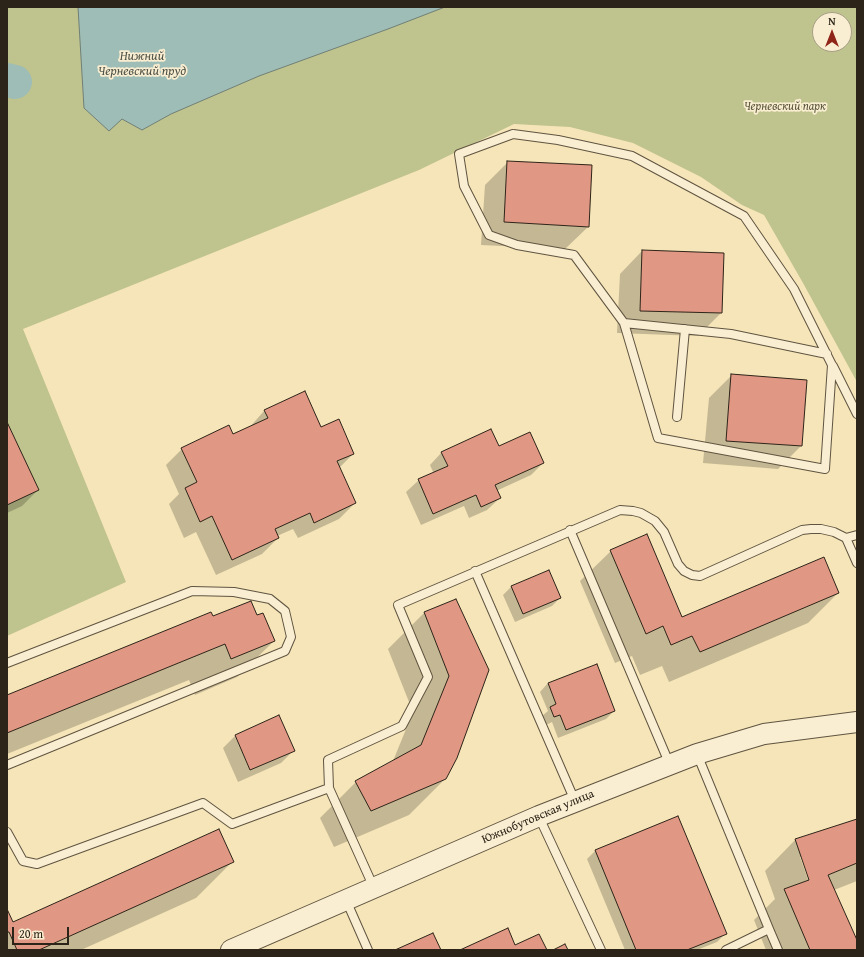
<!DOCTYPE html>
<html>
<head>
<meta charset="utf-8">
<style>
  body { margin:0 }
  #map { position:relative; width:864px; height:957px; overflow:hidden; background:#f6e5b8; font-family:"Gentium Book Plus",serif }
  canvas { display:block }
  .frame { position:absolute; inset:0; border:8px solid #2d2419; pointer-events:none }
  .north { position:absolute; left:812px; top:12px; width:40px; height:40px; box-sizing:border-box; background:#f9eed1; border:1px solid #a79d87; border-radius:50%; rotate:0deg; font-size:11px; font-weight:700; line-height:16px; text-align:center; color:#2d2419 }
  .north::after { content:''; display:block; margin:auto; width:14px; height:18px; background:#8f2418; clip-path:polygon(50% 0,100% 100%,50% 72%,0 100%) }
  .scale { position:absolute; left:12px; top:927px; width:57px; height:18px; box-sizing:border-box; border:2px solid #2d2419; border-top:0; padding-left:5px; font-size:12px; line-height:14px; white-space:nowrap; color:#2d2419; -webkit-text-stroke:3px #f9eed1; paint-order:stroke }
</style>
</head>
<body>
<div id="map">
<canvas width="864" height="957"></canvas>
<div class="frame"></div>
<div class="north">N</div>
<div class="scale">20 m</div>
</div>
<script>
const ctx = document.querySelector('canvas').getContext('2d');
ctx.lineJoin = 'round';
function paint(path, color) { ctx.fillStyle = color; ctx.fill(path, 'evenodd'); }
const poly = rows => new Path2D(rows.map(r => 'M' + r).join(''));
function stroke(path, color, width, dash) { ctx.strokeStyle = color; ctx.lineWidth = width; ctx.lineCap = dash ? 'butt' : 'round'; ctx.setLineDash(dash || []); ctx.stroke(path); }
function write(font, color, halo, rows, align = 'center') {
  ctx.font = font + ' "Gentium Book Plus",serif'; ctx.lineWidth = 3.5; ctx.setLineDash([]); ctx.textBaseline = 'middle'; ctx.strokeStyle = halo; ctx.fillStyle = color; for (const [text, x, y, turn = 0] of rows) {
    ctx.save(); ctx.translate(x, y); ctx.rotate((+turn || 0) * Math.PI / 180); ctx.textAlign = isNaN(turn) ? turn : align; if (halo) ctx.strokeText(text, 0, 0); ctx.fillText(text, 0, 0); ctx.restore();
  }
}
paint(poly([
  [7,7,857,7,857,382,803,283,764,215,742,205,701,177,633,143,570,127,514,124,419,170,23,329,126,582,7,636],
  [820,20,844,20,844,44,820,44]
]), '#bfc38d');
const water = poly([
  [78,7,445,7,388,29,259,76,171,114,142,130,122,119,109,131,84,108,78,7]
]);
paint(water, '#9ebdb6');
stroke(water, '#718077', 1);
paint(poly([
  [508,162,588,227,565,249,481,245,485,185],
  [642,251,723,254,721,313,698,336,617,333,620,274],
  [732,375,806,381,801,446,778,469,703,463,709,398],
  [264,411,321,428,353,454,339,468,355,503,339,519,298,538,293,529,277,536,278,538,262,554,216,575,196,532,184,538,169,504,179,494,166,465,182,449,233,435,249,428],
  [7,424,38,490,22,506,7,513],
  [498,447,543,463,531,475,496,491,500,498,487,510,469,518,464,506,421,525,406,492,419,480,434,474,430,465,442,452],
  [611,551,682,619,838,593,808,623,669,682,662,666,640,675,632,656,615,663,580,581],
  [548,572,560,598,552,606,515,622,503,595,511,587],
  [456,600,445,779,409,815,334,847,320,818,356,782,393,761,413,712,388,649,424,613],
  [257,616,274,641,237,677,195,695,189,680,7,754,7,696,213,618],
  [548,683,614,711,606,719,558,738,552,722,546,725,542,716,548,711,540,692],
  [235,736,294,750,281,763,238,782,223,748],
  [857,820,857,881,834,890,857,943,857,950,766,950,754,920,775,899,765,871,795,840],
  [800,857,802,857,812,884,810,885],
  [596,850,725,934,717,942,697,950,625,950,587,859],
  [232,862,196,898,81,950,7,950,7,911,13,923]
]), '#0003');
stroke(poly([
  [7,80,15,82]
]), '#9ebdb6', 34);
const building = poly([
  [507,161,592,165,589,227,504,222,507,161],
  [642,250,724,253,722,313,640,311,642,250],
  [731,374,807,380,802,446,726,441,731,374],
  [305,391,321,427,339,419,354,454,337,461,356,503,314,523,310,513,275,529,279,538,232,560,212,516,200,522,185,488,197,482,181,448,229,425,233,434,268,418,264,410,305,391],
  [7,422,39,490,7,505,7,422],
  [491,429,499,446,530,432,544,463,495,485,501,498,481,507,476,495,433,514,418,479,448,466,441,452,491,429],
  [647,534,682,617,824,557,839,593,700,652,692,636,671,645,663,626,646,634,610,550,647,534],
  [549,570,561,598,523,614,511,586,549,570],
  [456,599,489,670,457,758,446,779,371,811,355,781,421,745,449,676,424,612,456,599],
  [251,601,257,615,263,613,275,641,231,659,225,644,7,733,7,695,211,612,213,616,251,601],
  [597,664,615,711,566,730,560,715,554,717,550,707,556,704,548,683,597,664],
  [279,715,295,751,250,770,235,735,279,715],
  [678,816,727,934,687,950,636,950,595,850,678,816],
  [857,819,857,863,828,875,857,940,857,950,810,950,784,889,809,880,795,839,857,819],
  [219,829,234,862,39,950,17,950,9,932,7,932,7,909,13,922,219,829],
  [508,928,515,945,539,934,547,950,460,950,508,928],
  [433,933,441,950,395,950,433,933],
  [565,944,568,950,553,950,565,944]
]);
paint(building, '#e09783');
stroke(building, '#2d2419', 1);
const service = poly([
  [513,134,558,140,632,156,744,216,794,289,832,365,825,469,658,438,624,323,574,255,517,245,489,235,464,186,459,154,513,134],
  [624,323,731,334,827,354],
  [833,366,857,414],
  [677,417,685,329],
  [570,530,670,765],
  [846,538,857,535],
  [475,571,575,801],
  [7,663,192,591,234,592,270,599,285,611,291,637,285,651,7,765],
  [697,754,769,929,726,950],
  [539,817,601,950],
  [7,832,23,861,37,864,203,803,232,824,329,788],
  [374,888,329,788,328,760,402,726,428,677,398,605,620,510,633,511,641,513,655,521,664,532,678,564,684,571,692,575,700,576,802,530,811,529,821,529,834,532,846,538,857,563],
  [346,900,368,950],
  [769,929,778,950]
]);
const tertiary = poly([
  [231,950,539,816,697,754,764,734,857,722]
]);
stroke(service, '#5f5441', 10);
stroke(tertiary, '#5f5441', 22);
stroke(service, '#f9eed1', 8);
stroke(tertiary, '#f9eed1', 20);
write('italic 12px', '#59543c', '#f9eed1', [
  ["Черневский парк",785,107]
]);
write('12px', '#2d2419', '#f9eed1', [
  ["Южнобутовская улица",538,817,-23]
]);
write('italic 13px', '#4f5248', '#f9eed1', [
  ["Нижний",142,57],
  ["Черневский пруд",142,72]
]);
</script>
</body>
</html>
